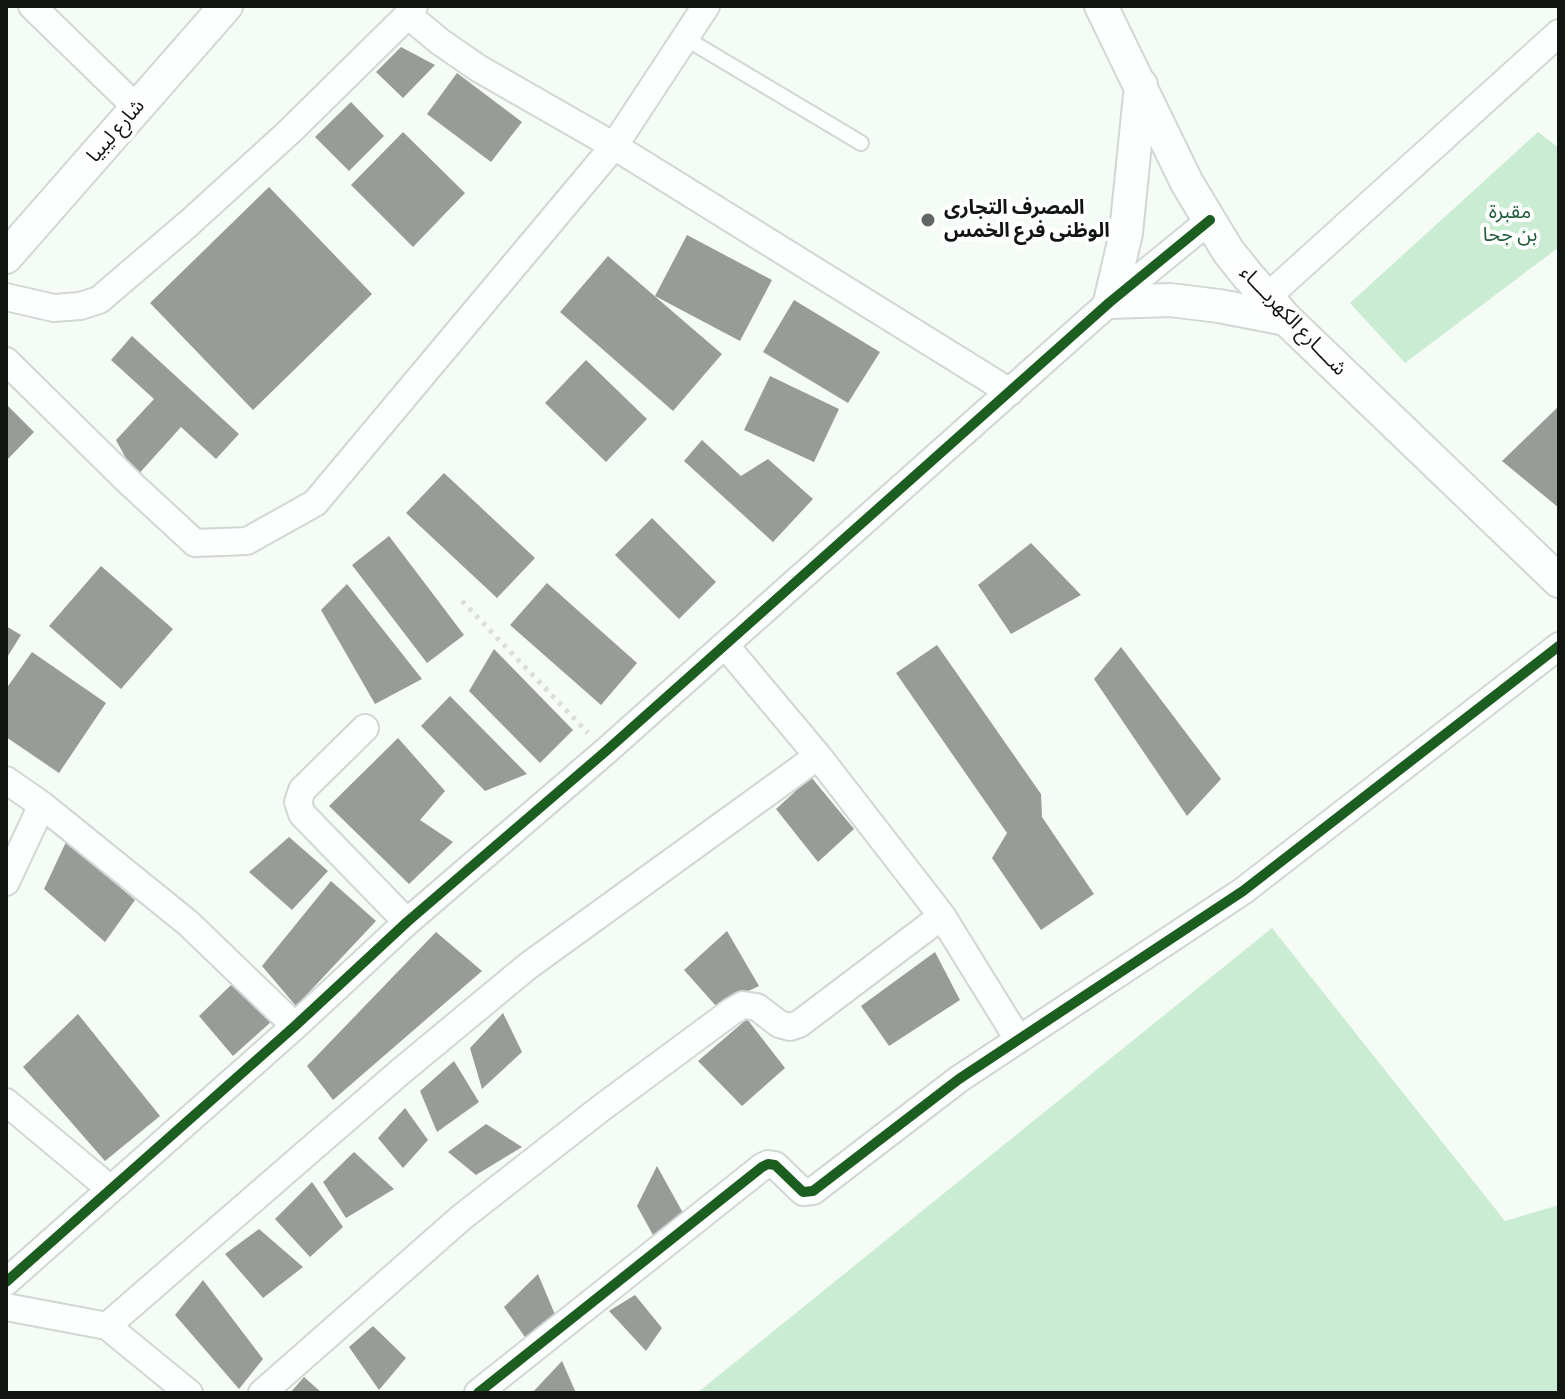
<!DOCTYPE html>
<html>
<head>
<meta charset="utf-8">
<style>
  body { margin:0 }
  #map { position:relative; width:1565px; height:1399px; overflow:hidden; background:#f4fcf5; font-family:"PT Sans Narrow",sans-serif }
  canvas { display:block }
  .frame { position:absolute; inset:0; border:8px solid #111512; pointer-events:none }
</style>
</head>
<body>
<div id="map">
<canvas width="1565" height="1399"></canvas>
<div class="frame"></div>
</div>
<script>
const ctx = document.querySelector('canvas').getContext('2d');
ctx.lineJoin = 'round';
function paint(path, color) { ctx.fillStyle = color; ctx.fill(path, 'evenodd'); }
const poly = rows => new Path2D(rows.map(r => 'M' + r).join(''));
function stroke(path, color, width, dash) { ctx.strokeStyle = color; ctx.lineWidth = width; ctx.lineCap = dash ? 'butt' : 'round'; ctx.setLineDash(dash || []); ctx.stroke(path); }
function write(font, color, halo, rows, align = 'center') {
  ctx.font = font + ' "PT Sans Narrow","Noto Sans Arabic",sans-serif'; ctx.lineWidth = 8; ctx.setLineDash([]); ctx.textBaseline = 'middle'; ctx.strokeStyle = halo; ctx.fillStyle = color; for (const [text, x, y, turn = 0] of rows) {
    ctx.save(); ctx.translate(x, y); ctx.rotate((+turn || 0) * Math.PI / 180); ctx.textAlign = isNaN(turn) ? turn : align; if (halo) ctx.strokeText(text, 0, 0); ctx.fillText(text, 0, 0); ctx.restore();
  }
}
paint(poly([
  [1538,132,1559,148,1559,247,1405,363,1350,303],
  [1272,928,1505,1221,1559,1205,1559,1393,697,1393]
]), '#c9ecd3');
paint(poly([
  [401,47,435,65,403,98,376,72],
  [457,73,522,122,491,162,427,114],
  [351,102,384,136,349,171,315,137],
  [403,132,465,193,413,247,351,185],
  [269,187,372,294,253,410,150,303],
  [687,235,772,280,740,341,655,296],
  [608,256,722,354,673,411,560,312],
  [794,300,880,352,848,403,763,352],
  [132,336,239,434,216,459,181,427,136,477,116,440,154,399,111,360],
  [586,360,647,419,606,462,545,403],
  [770,376,839,409,814,462,744,430],
  [6,404,34,432,6,461],
  [1559,406,1559,508,1502,461],
  [702,440,741,476,768,459,813,499,773,542,684,461],
  [444,473,535,558,497,598,406,513],
  [652,518,716,582,679,619,615,555],
  [389,536,464,635,427,663,352,565],
  [1031,543,1081,595,1011,634,978,585],
  [101,566,173,629,121,689,49,626],
  [547,583,637,663,601,705,510,625],
  [347,584,422,679,375,704,321,610],
  [6,626,21,635,6,659],
  [937,645,1041,794,1042,817,1094,894,1041,930,992,858,1007,833,896,673],
  [1121,647,1221,779,1187,816,1094,679],
  [494,649,573,730,540,763,469,691],
  [32,652,106,703,59,773,6,737,6,689],
  [450,696,527,774,485,791,421,726],
  [398,738,445,791,420,820,453,842,409,884,329,806],
  [811,777,854,829,818,862,776,809],
  [289,837,328,871,292,910,249,872],
  [66,842,135,900,105,942,44,889],
  [331,881,376,921,296,1006,262,966],
  [727,931,759,986,716,1006,684,970],
  [436,932,482,971,333,1100,307,1066],
  [935,952,960,1000,889,1046,861,1006],
  [231,985,272,1021,233,1056,199,1016],
  [503,1013,522,1052,482,1089,470,1048],
  [78,1014,160,1116,105,1161,23,1067],
  [747,1019,785,1068,742,1106,698,1061],
  [454,1061,479,1102,437,1132,420,1091],
  [405,1108,428,1140,403,1168,378,1138],
  [486,1124,522,1147,476,1175,448,1152],
  [354,1152,394,1189,346,1218,323,1182],
  [657,1166,683,1213,653,1235,637,1206],
  [312,1182,343,1227,310,1257,275,1219],
  [259,1229,303,1267,263,1298,225,1254],
  [538,1274,556,1317,527,1340,504,1307],
  [203,1280,263,1359,239,1389,175,1315],
  [635,1295,662,1328,646,1351,609,1311],
  [373,1326,406,1358,379,1390,349,1347],
  [562,1361,576,1393,532,1393],
  [304,1377,322,1393,290,1393]
]), '#999b98');
const service = poly([
  [685,38,861,143]
]);
const minor = poly([
  [32,6,137,108],
  [408,15,439,41,478,68,614,146,1010,392],
  [6,297,54,308,80,306,99,300,188,224,288,133,408,15,414,6],
  [1266,298,1559,33],
  [6,361,129,482,195,543,247,541,315,503,614,146,706,6],
  [725,645,818,756,942,916,1018,1039],
  [365,728,302,790,298,802,302,814,407,922],
  [6,780,42,805,188,923,295,1026],
  [6,882,42,805],
  [6,1102,109,1188],
  [6,1282,295,1026,407,922,606,751,1110,302,1210,220],
  [6,1307,107,1326,189,1393],
  [107,1326,400,1072,528,966,818,756],
  [262,1393,462,1217,600,1109,731,1012,743,1005,757,1007,779,1024,790,1027,799,1024,942,916],
  [478,1393,762,1167,768,1164,775,1165,803,1192,813,1191,959,1079,1243,891,1559,646]
]);
const tertiary = poly([
  [1101,6,1187,183,1228,251,1248,276,1286,319,1559,581],
  [1141,85,1126,233,1110,302,1170,300,1219,306,1286,319],
  [6,257,226,6]
]);
stroke(service, '#d1d7d2', 18);
stroke(minor, '#d1d7d2', 30);
stroke(tertiary, '#d1d7d2', 36);
stroke(poly([
  [462,601,588,733]
]), '#dcdedc', 5, [4, 6]);
stroke(service, '#fdfffe', 14);
stroke(minor, '#fdfffe', 26);
stroke(tertiary, '#fdfffe', 32);
stroke(poly([
  [6,1282,295,1026,407,922,606,751,1110,302,1210,220],
  [478,1393,762,1167,768,1164,775,1165,803,1192,813,1191,959,1079,1243,891,1559,646]
]), '#1b5e20', 10);
for (const [x, y, r, color] of [
  [928,220,8,"#606661"]
]) { const dot = new Path2D(); dot.arc(x, y, r, 0, 2 * Math.PI); ctx.fillStyle = color; ctx.fill(dot); stroke(dot, '#fff', 3); }
write('20px', '#111512', '#fff', [
  ["شارع ليبيا",116,131,-49],
  ["شــــارع الكهربــــاء",1293,321,46]
]);
write('bold 20px', '#111512', '#fff', [
  ["المصرف التجارى",944,208],
  ["الوظنى فرع الخمس",944,231]
], 'left');
write('20px', '#1f5b38', '#fff', [
  ["مقبرة",1510,212],
  ["بن جحا",1510,235]
]);
</script>
</body>
</html>
